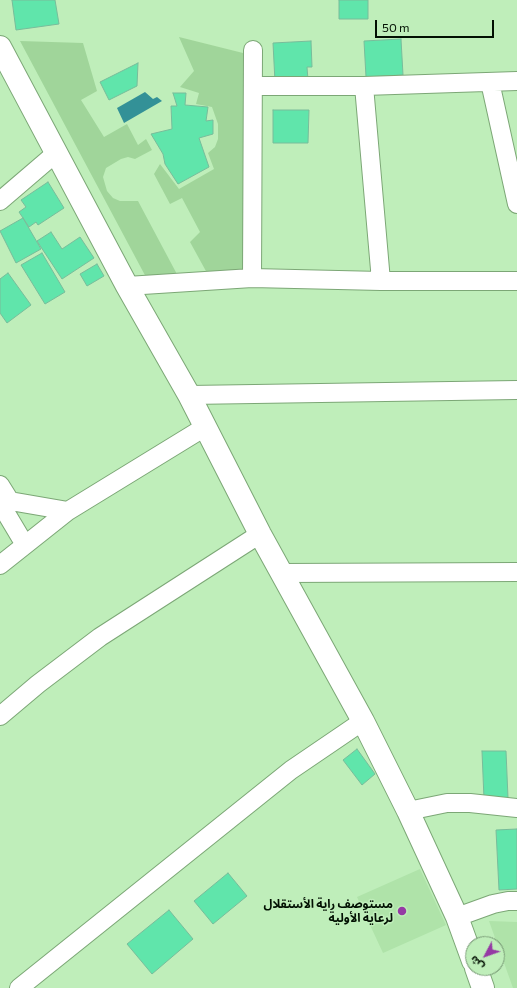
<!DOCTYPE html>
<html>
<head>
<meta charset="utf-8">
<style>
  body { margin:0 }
  #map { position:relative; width:517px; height:988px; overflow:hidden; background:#bfeeba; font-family:Commissioner,"Noto Sans Arabic",sans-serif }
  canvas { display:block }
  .north { position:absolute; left:465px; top:936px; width:40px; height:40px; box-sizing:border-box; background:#bfeeba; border:1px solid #739570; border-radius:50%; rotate:229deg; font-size:11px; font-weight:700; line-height:16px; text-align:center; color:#021002 }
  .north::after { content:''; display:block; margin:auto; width:14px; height:18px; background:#953aa4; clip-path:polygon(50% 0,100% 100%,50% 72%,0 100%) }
  .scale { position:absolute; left:375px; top:20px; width:119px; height:18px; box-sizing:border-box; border:2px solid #021002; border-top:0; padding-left:5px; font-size:12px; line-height:14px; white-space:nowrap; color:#021002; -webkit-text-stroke:3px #bfeeba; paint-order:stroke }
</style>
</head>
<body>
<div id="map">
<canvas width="517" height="988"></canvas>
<div class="north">ش</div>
<div class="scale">50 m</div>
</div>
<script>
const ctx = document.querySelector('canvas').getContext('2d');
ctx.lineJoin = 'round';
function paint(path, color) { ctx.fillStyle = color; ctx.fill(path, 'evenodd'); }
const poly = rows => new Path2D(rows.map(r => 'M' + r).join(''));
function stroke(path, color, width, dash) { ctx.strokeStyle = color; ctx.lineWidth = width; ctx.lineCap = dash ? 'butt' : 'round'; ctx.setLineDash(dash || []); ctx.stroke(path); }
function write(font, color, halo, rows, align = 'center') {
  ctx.font = font + ' Commissioner,"Noto Sans Arabic",sans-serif'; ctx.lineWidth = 3; ctx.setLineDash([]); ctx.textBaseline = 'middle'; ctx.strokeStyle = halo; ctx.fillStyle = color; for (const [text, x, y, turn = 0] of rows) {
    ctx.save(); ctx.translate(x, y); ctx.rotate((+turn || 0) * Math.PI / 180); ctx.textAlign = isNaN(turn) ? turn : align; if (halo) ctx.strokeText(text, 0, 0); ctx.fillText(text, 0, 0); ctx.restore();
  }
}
paint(poly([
  [420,869,446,925,383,953,357,897],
  [489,921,517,922,517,988,513,988]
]), '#afe3a9');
paint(poly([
  [179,37,247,54,244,273,207,273,190,242,200,232,182,198,170,204,154,174,160,164,179,189,214,169,208,153,215,147,218,139,218,124,212,107,196,104,199,93,180,87,194,71],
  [20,41,83,43,97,91,81,100,104,137,127,124,138,145,146,139,152,150,135,159,128,157,121,159,106,168,103,177,107,191,113,198,120,201,138,201,179,278,147,279]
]), '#a0d59a');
paint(poly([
  [145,92,153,99,157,97,162,101,124,123,117,108]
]), '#339197');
const building = poly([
  [12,0,55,0,59,24,16,30,12,0],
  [339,0,368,0,368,19,339,19,339,0],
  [401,39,403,75,366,77,364,41,401,39],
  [311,41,312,67,307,67,308,80,275,82,273,43,311,41],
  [138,63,137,86,109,100,100,82,138,63],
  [173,93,186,93,185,105,208,107,206,121,213,120,213,134,199,138,209,167,178,184,165,164,163,154,151,134,172,129,171,106,177,106,173,93],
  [273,110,309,110,308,143,273,143,273,110],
  [48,182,64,208,38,225,36,222,29,227,19,212,26,207,21,200,48,182],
  [23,218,41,249,16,263,0,231,23,218],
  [51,232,62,249,80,237,94,258,62,279,37,241,51,232],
  [42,253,65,292,45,304,21,265,42,253],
  [97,264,104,276,87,286,80,274,97,264],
  [8,273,31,305,7,323,0,313,0,279,8,273],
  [357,749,375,774,362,785,343,760,357,749],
  [482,751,506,751,508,798,484,799,482,751],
  [517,829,517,889,499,890,496,830,517,829],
  [228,873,247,896,213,924,194,901,228,873],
  [169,910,193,939,152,974,127,944,169,910]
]);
paint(building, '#60e5ab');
stroke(building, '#78bc9a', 1);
const street = poly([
  [490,82,517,204],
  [254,86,364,86,517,81],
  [364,86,381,281],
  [0,201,56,153],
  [252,278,253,50],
  [127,286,252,278,381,281,517,281],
  [189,395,517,390],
  [0,485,10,501,68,511],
  [0,503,25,545],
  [0,565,68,511,205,427],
  [283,573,517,572],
  [0,716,38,684,100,637,260,534],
  [408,811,447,803,470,803,517,808],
  [457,917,493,904,508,901,517,901],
  [19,988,291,770,363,721]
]);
const secondary = poly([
  [0,47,127,286,189,395,260,534,363,721,408,811,457,917,473,961],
  [476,968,483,988]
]);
stroke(street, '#7ca776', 20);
stroke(secondary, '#7ca776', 24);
stroke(street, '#fff', 18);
stroke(secondary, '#fff', 22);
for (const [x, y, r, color] of [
  [402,911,5,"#953aa4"]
]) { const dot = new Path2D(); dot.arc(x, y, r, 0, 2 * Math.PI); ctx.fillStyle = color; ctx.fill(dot); stroke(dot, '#bfeeba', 1.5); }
write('bold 12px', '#021002', '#bfeeba', [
  ["مستوصف راية الأستقلال",393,904],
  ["لرعاية الأولية",393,918]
], 'right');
</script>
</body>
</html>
